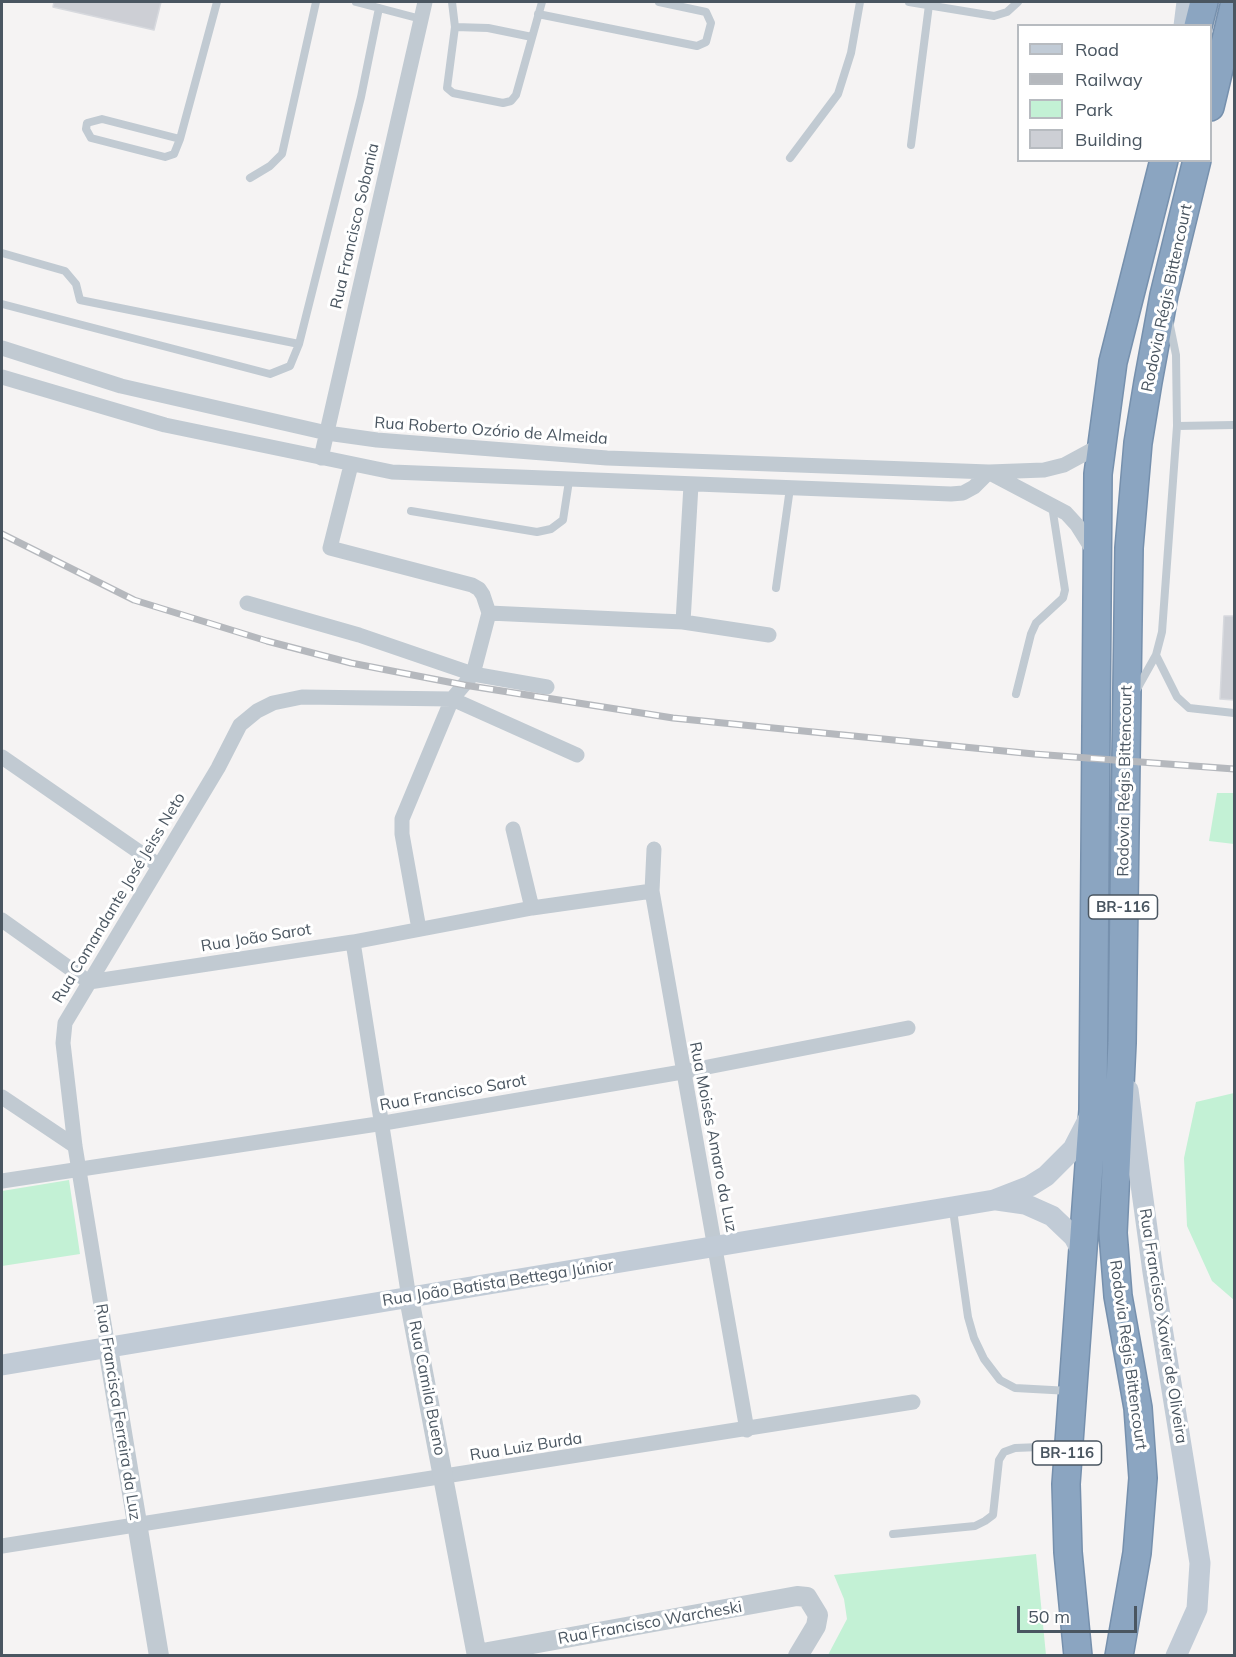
<!DOCTYPE html>
<html>
<head>
<meta charset="utf-8">
<style>
  body { margin:0 }
  #map { position:relative; width:1236px; height:1657px; overflow:hidden; background:#f5f3f3; font-family:Mulish,sans-serif }
  canvas { display:block }
  .frame { position:absolute; inset:0; border:3px solid #4a5661; pointer-events:none }
  .legend { position:absolute; left:1017px; top:24px; width:195px; height:138px; box-sizing:border-box; background:#fff; border:2px solid #b7bbc0; margin:0; padding:8px 10px; list-style:none; font-size:18px; color:#4a5661 }
  .legend li { display:flex; align-items:center; gap:12px; height:30px }
  .legend b { width:30px; border:2px solid #b7bbc0 }
  .scale { position:absolute; left:1017px; top:1606px; width:120px; height:27px; box-sizing:border-box; border:3px solid #4a5661; border-top:0; padding-left:8px; font-size:18px; line-height:21px; white-space:nowrap; color:#4a5661; -webkit-text-stroke:4px #fff; paint-order:stroke }
</style>
</head>
<body>
<div id="map">
<canvas width="1236" height="1657"></canvas>
<div class="frame"></div>
<ul class="legend">
<li><b style="height:8px;background:#c1cbd6"></b>Road</li>
<li><b style="height:8px;background:#b5b8bd"></b>Railway</li>
<li><b style="height:16px;background:#c3f1d5"></b>Park</li>
<li><b style="height:16px;background:#cdcfd5"></b>Building</li>
</ul>
<div class="scale">50 m</div>
</div>
<script>
const ctx = document.querySelector('canvas').getContext('2d');
ctx.lineJoin = 'round';
function paint(path, color) { ctx.fillStyle = color; ctx.fill(path, 'evenodd'); }
const poly = rows => new Path2D(rows.map(r => 'M' + r).join(''));
function stroke(path, color, width, dash) { ctx.strokeStyle = color; ctx.lineWidth = width; ctx.lineCap = dash ? 'butt' : 'round'; ctx.setLineDash(dash || []); ctx.stroke(path); }
function write(font, color, halo, rows, align = 'center') {
  ctx.font = font + ' Mulish,sans-serif'; ctx.lineWidth = 6; ctx.setLineDash([]); ctx.textBaseline = 'middle'; ctx.strokeStyle = halo; ctx.fillStyle = color; for (const [text, x, y, turn = 0] of rows) {
    ctx.save(); ctx.translate(x, y); ctx.rotate((+turn || 0) * Math.PI / 180); ctx.textAlign = isNaN(turn) ? turn : align; if (halo) ctx.strokeText(text, 0, 0); ctx.fillText(text, 0, 0); ctx.restore();
  }
}
paint(poly([
  [1217,793,1234,793,1234,844,1209,841],
  [1234,1093,1234,1300,1212,1281,1187,1226,1184,1158,1196,1102],
  [69,1180,80,1254,2,1266,2,1191],
  [1036,1554,1046,1655,828,1655,847,1619,844,1599,834,1575]
]), '#c3f1d5');
const building = poly([
  [54,2,161,2,154,30,53,7,54,2],
  [1224,616,1234,616,1234,700,1220,699,1224,616]
]);
paint(building, '#cdcfd5');
stroke(building, '#d7d9de', 1.5);
const motorway = poly([
  [1198,26,1204,2],
  [1210,107,1234,6],
  [1078,1656,1068,1552,1066,1484,1093,1110,1098,474,1113,362,1164,160],
  [1119,1656,1137,1553,1143,1478,1138,1408,1118,1296,1113,1233,1122,1043,1129,548,1138,443,1148,382,1164,295,1197,160]
]);
stroke(motorway, '#7690ad', 30);
stroke(poly([
  [356,2,421,19],
  [452,2,455,27,447,88,453,93,503,103,511,101,516,95,542,2],
  [909,2,994,16,1007,12,1018,2],
  [538,14,697,46,706,42,711,23,706,12,659,2],
  [455,27,488,28,532,37],
  [180,139,102,119,87,123,86,129,91,138,165,157,174,154,180,139,217,2],
  [911,145,929,5],
  [790,158,838,94,851,53,860,2],
  [250,178,270,166,282,154,316,2],
  [2,253,65,271,76,284,80,300,299,344],
  [2,304,270,374,290,366,299,344,361,97,379,8],
  [1177,426,1234,425],
  [411,511,537,532,551,529,563,520,569,481],
  [776,588,790,488],
  [1156,655,1177,697,1189,708,1234,713],
  [1137,689,1156,655,1162,632,1177,426,1176,355,1169,321],
  [1016,694,1031,634,1036,623,1063,598,1065,590,1052,506],
  [953,1210,968,1317,974,1338,984,1359,1000,1380,1015,1388,1070,1391],
  [893,1534,975,1526,985,1521,993,1515,999,1460,1004,1452,1015,1448,1065,1446]
]), '#c1cad2', 8);
stroke(poly([
  [2,348,121,386,327,433,377,440,607,458,989,472,1044,470,1064,465,1101,445],
  [2,377,165,425,392,472,951,494,963,493,974,487,989,472],
  [321,458,425,2],
  [351,465,330,548,472,585,479,589,483,595,489,613,473,674,452,699,402,819,402,834,419,929],
  [992,474,1066,513,1077,525,1094,552],
  [247,603,359,635,473,674,547,687],
  [489,613,683,622,769,635],
  [683,622,691,485],
  [2,757,158,865],
  [513,829,532,908],
  [654,849,652,891,747,1430],
  [2,920,89,982,353,942,532,908,652,891],
  [353,942,409,1298],
  [2,1097,75,1146],
  [2,1181,384,1123,682,1072,908,1028],
  [108,1348,75,1146,63,1043,65,1023,218,768,240,725,257,711,273,703,302,697,452,699,577,755],
  [2,1546,913,1402]
]), '#c1cad2', 15);
stroke(poly([
  [409,1298,477,1656],
  [108,1348,159,1656],
  [477,1654,797,1596,807,1597,818,1615,816,1626,798,1656]
]), '#c1cad2', 20);
stroke(poly([
  [1184,26,1187,2],
  [1128,1090,1153,1272,1200,1563,1197,1609,1176,1656],
  [997,1200,1025,1204,1052,1216,1074,1237,1081,1250],
  [2,1365,994,1200,1030,1186,1046,1176,1073,1149,1090,1116]
]), '#c1cbd6', 21);
stroke(motorway, '#8ba5c1', 27);
const rail = poly([
  [2,534,134,600,267,641,351,663,464,685,673,718,1034,754,1234,769]
]);
stroke(rail, '#b5b8bd', 7);
stroke(rail, '#fff', 4.5, [14]);
for (const [x, y, w] of [
  [1123,907,69],
  [1067,1453,69]
]) { const box = new Path2D(); box.roundRect(x - w / 2, y - 12, w, 24, 4.5); ctx.fillStyle = '#fff'; ctx.fill(box); stroke(box, '#4a5661', 1.5); }
write('bold 15px', '#4a5661', null, [
  ["BR-116",1123,907],
  ["BR-116",1067,1453]
]);
write('16px', '#4a5661', '#fff', [
  ["Rua Francisco Sobania",355,226,-77],
  ["Rodovia Régis Bittencourt",1167,298,-78],
  ["Rua Roberto Ozório de Almeida",491,431,4],
  ["Rodovia Régis Bittencourt",1125,781,-89],
  ["Rua Comandante José Jeiss Neto",119,898,-59],
  ["Rua João Sarot",256,938,-9],
  ["Rua Francisco Sarot",453,1093,-10],
  ["Rua Moisés Amaro da Luz",713,1137,79],
  ["Rua João Batista Bettega Júnior",498,1283,-9],
  ["Rua Francisco Xavier de Oliveira",1163,1326,81],
  ["Rodovia Régis Bittencourt",1128,1355,82],
  ["Rua Camila Bueno",427,1388,79],
  ["Rua Francisca Ferreira da Luz",118,1412,81],
  ["Rua Luiz Burda",526,1447,-9],
  ["Rua Francisco Warcheski",650,1623,-10]
]);
</script>
</body>
</html>
